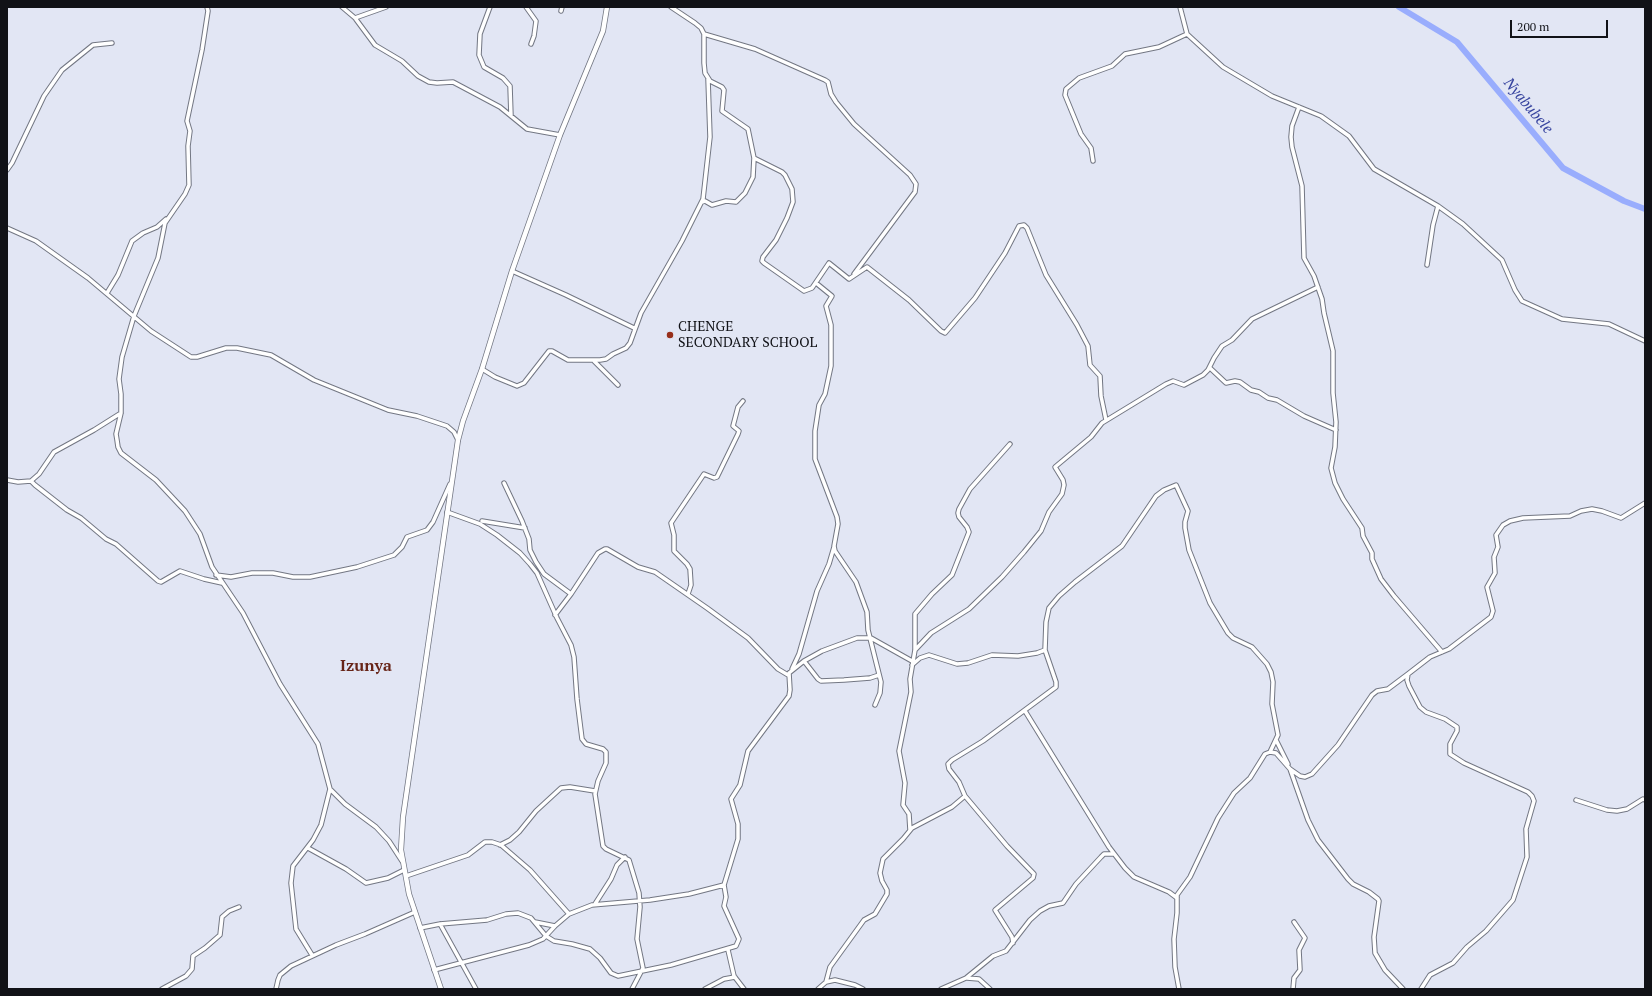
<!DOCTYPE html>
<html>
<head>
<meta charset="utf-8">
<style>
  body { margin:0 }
  #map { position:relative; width:1652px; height:996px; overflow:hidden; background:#e2e6f4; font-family:"PT Serif",serif }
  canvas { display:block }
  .frame { position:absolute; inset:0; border:8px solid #111217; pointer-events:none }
  .scale { position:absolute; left:1510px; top:20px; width:98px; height:18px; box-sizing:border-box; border:2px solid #111217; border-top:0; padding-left:5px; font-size:12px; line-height:14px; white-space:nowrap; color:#111217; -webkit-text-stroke:3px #e2e6f4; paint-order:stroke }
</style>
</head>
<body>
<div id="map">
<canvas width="1652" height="996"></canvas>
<div class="frame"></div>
<div class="scale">200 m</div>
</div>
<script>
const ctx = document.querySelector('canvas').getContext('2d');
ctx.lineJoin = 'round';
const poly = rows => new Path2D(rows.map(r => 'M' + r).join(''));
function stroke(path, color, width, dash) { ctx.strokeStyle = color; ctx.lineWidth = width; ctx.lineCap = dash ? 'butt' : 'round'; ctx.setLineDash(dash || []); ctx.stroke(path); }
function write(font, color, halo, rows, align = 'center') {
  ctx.font = font + ' "PT Serif",serif'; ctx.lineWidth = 3; ctx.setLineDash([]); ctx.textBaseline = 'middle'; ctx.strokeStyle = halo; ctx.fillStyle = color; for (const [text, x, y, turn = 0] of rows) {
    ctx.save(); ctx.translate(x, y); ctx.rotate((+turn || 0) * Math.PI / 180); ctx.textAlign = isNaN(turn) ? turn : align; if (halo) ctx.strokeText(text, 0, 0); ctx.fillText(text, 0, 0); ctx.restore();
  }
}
stroke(poly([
  [1399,7,1457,42,1563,168,1624,201,1645,209]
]), '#99adfd', 6);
const minor = poly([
  [207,7,208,11,202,50,187,121,190,131,188,146,189,185,185,194,165,223,158,258,134,316,122,357,119,379,121,394,121,413,116,434,117,440,118,447,121,453,156,480,185,511,200,534,212,567,243,613,280,684,318,744,330,789,321,825,313,840,293,866,291,883,296,929,312,955],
  [342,7,355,18,375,45,402,61,418,76,429,82,437,83,453,82,500,107,527,129,560,135],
  [490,7,480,34,479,55,484,67,503,78,510,86,511,116],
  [526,7,536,21,534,36,531,44],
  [671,7,695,23,701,28,704,34,704,63,705,73,710,81,722,87,724,90,722,111,748,129,754,158,782,172,785,175,792,189,793,202,787,218,776,240,763,257,762,261,764,263,804,291,812,288,829,263,849,279,867,267,909,300,941,331,945,333,975,298,1005,253,1019,226,1024,225,1027,228,1046,275,1077,325,1088,346,1090,365,1100,376,1101,396,1106,420],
  [1180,7,1187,34,1223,67,1272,96,1321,116,1349,136,1374,169,1438,206,1463,224,1502,260,1515,290,1522,301,1562,319,1609,324,1645,341],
  [561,11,562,7],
  [355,18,386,7],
  [704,34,755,49,825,80,828,82,831,94,836,102,854,124,910,175,916,184,915,192,854,274],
  [1299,107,1292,126,1291,137,1292,147,1302,186,1304,258,1314,276,1322,299,1324,313,1333,351,1333,393,1336,422,1335,447,1331,468,1335,483,1343,499,1362,528,1363,536,1372,553,1372,559,1381,579,1394,596,1442,652],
  [1093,161,1091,148,1081,134,1065,95,1066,89,1079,78,1112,66,1125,54,1159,47,1187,34],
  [7,170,12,163,44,96,62,70,93,45,112,43],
  [702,202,705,201,712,205,726,201,736,202,745,193,753,177,754,158],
  [7,228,36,241,88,278,151,331,191,357,197,357,226,348,237,348,271,355,314,380,388,410,417,416,447,426,454,432,458,440],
  [1427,265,1433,225,1438,206],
  [512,271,566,295,634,328],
  [816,283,832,296,826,306,831,325,831,366,825,394,819,405,815,431,815,459,837,517,838,524,834,546,835,551,856,582,867,612,868,630,881,682,880,693,875,705],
  [107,293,118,275,132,241,143,233,157,227,166,219],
  [594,361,618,385],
  [1210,368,1226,383,1235,381,1240,382,1251,390,1259,392,1268,398,1277,400,1304,416,1336,430],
  [482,369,495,377,517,386,524,383,549,351,552,351,568,360,600,360,606,359,613,354,626,348,630,343,641,313,682,241,703,199,710,137,708,79],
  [7,480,18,482,31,481,39,474,54,452,94,430,121,413],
  [31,481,35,485,67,510,81,518,106,539,116,544,158,581,161,582,180,571,204,579,222,583],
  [504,483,522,521,529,539,530,550,536,562,544,574,571,594],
  [447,512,480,524,497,535,520,553,530,564,537,573,557,618,571,645,574,657,577,699,582,739,586,744,603,749,606,752,606,763,598,781,595,794,603,846,606,849,629,860,639,893,640,907,637,939,643,968,632,989],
  [482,521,525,528],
  [216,575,231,577,252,573,273,573,293,577,310,577,357,567,394,555,402,547,407,537,427,530,433,522,450,484],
  [688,594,691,585,690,569,687,564,674,551,674,535,671,523,704,474,714,478,717,477,738,434,739,431,733,426,738,407,743,401],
  [555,615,571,594,598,553,605,549,607,549,638,567,655,572,707,608,748,638,778,669,788,675],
  [915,650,931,633,969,609,1002,577,1024,552,1041,531,1049,512,1062,494,1064,485,1063,480,1055,467,1091,437,1102,423,1166,384,1173,381,1184,385,1203,375,1208,370,1214,358,1222,346,1232,340,1252,319,1318,287],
  [804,661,818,679,821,681,844,680,870,678,879,675],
  [912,665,920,658,929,655,957,664,968,663,992,655,1018,656,1037,653,1045,650],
  [792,669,799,654,817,591,829,564,834,547],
  [1025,711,1109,847,1125,868,1134,877,1169,892,1177,898],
  [1276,740,1288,764],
  [1290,769,1308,820,1318,840,1348,879,1353,884,1369,892,1378,899,1379,901,1374,937,1375,953,1385,970,1403,989],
  [330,789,345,804,376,827,389,841,402,861],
  [1576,800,1607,810,1617,811,1627,809,1643,799,1645,800],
  [910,830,909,814,903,805,905,783,899,751,911,692,910,679,915,650,915,614,932,594,952,575,969,532,967,527,959,517,958,513,959,509,970,489,1010,444],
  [500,845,510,840,519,832,536,811,561,788,570,787,595,791],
  [308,848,346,869,366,883,388,878,404,870],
  [406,876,468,855,485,842,492,842,501,845,530,870,569,914],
  [595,904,611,879,617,865,625,857],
  [535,922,555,926],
  [440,924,476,989],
  [420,928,440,924,487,920,506,914,518,913,531,918,546,936,554,941,572,944,590,949,600,958,611,973,618,976,671,965,736,946,739,939,724,906,726,897,724,885,738,839,738,824,731,799,740,785,748,751,789,696,790,690,789,673,804,661,822,651,857,638,871,638,912,661],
  [1013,943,1012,937,995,910,1033,878,1034,874,1007,846,965,796,959,782,949,769,948,764,952,760,983,741,1056,687,1056,682,1045,650,1046,622,1049,608,1059,596,1075,582,1122,546,1156,496,1164,490,1176,485,1188,511,1185,522,1185,528,1189,550,1210,603,1228,633,1233,638,1252,647,1267,664,1271,672,1273,682,1272,704,1278,735,1270,752],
  [728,950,734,976,744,989],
  [434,970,529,945,543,939,555,926,569,914,592,905,650,900,689,894,724,885],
  [967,978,979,979,990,989],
  [826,982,830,967,864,920,875,914,887,894,887,890,882,881,880,873,883,859,903,839,912,828,952,807,965,796],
  [162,989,186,976,192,969,193,956,205,948,220,935,222,917,229,911,239,907],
  [276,989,278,980,280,975,291,966,336,945,365,934,415,912],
  [705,989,724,979,735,977],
  [818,989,826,982,835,980,855,985,863,989],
  [941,989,966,978,993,956,1006,951,1030,920,1040,911,1049,906,1063,903,1076,884,1101,857,1104,854,1114,854],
  [1179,989,1175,967,1174,939,1177,913,1177,895,1190,877,1218,818,1234,793,1250,778,1265,754,1270,752,1276,753,1290,769,1300,776,1305,777,1312,774,1338,745,1372,695,1377,691,1388,689,1408,674],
  [1293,989,1294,978,1300,970,1299,950,1305,938,1294,922],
  [1421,989,1430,975,1453,963,1467,947,1486,931,1513,900,1527,857,1526,829,1534,801,1532,796,1528,792,1464,763,1450,754,1450,744,1457,731,1457,727,1445,719,1426,712,1420,707,1409,686,1407,680,1408,674,1430,657,1449,649,1491,617,1493,611,1487,587,1495,573,1494,557,1498,547,1496,535,1503,525,1510,521,1523,518,1570,516,1581,511,1592,509,1602,511,1621,518,1645,503]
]);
const tertiary = poly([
  [441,989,409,894,401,850,403,817,458,440,463,421,482,369,512,271,560,135,603,31,607,7]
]);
stroke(minor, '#737783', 5.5);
stroke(tertiary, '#737783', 6);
stroke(minor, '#fff', 3.5);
stroke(tertiary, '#fff', 4.5);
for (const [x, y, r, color] of [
  [670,335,4,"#972e1a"]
]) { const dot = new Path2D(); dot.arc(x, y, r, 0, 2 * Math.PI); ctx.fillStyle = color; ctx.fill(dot); stroke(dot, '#e2e6f4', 1.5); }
write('14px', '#111217', '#e2e6f4', [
  ["CHENGE",678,327],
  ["SECONDARY SCHOOL",678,343]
], 'left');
write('italic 15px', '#37449f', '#e2e6f4', [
  ["Nyabubele",1528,106,50]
]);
write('bold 16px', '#672417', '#e2e6f4', [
  ["Izunya",366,666]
]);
</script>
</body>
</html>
